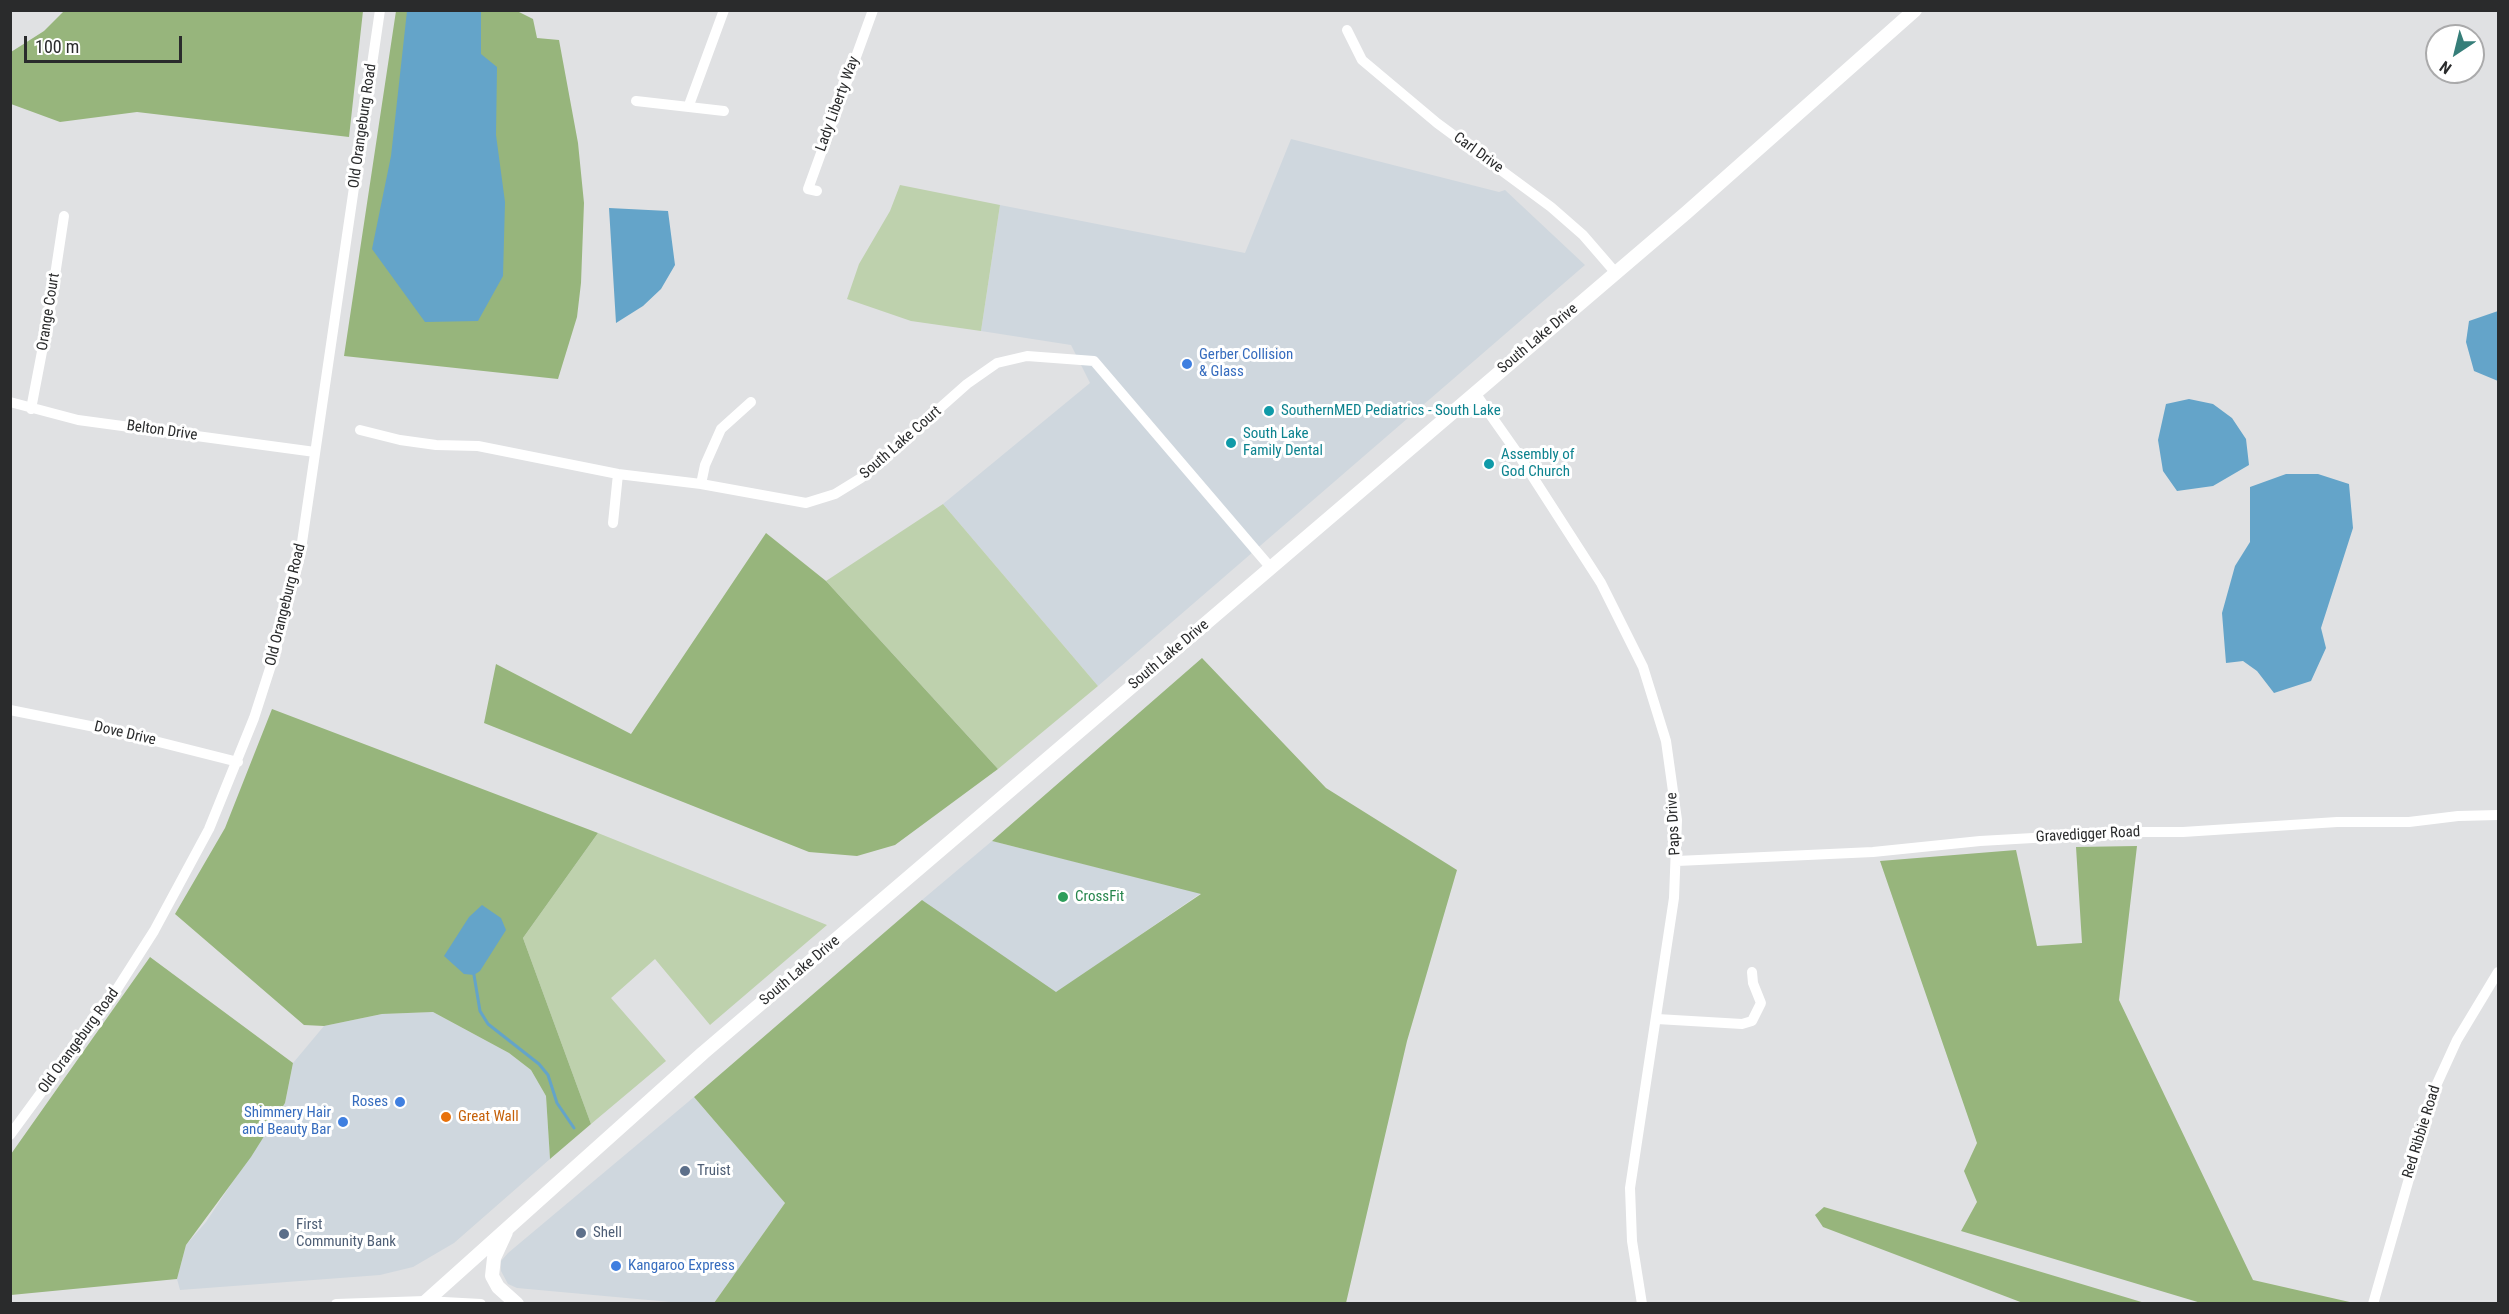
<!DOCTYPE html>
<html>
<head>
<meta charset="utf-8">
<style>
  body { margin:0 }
  #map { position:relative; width:2509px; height:1314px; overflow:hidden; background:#e0e1e3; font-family:"Roboto Condensed",sans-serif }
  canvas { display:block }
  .frame { position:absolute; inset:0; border:12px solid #2a2b2c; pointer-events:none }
  .north { position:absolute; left:2425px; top:24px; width:60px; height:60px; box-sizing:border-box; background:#fff; border:2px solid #aaaaab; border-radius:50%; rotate:215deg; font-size:16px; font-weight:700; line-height:24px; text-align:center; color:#2a2b2c }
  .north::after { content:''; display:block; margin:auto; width:21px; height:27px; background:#367e79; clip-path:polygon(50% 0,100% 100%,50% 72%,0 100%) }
  .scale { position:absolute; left:24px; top:36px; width:158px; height:27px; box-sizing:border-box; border:3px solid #2a2b2c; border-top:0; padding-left:8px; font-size:18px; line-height:21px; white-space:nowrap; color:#2a2b2c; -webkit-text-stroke:4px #fff; paint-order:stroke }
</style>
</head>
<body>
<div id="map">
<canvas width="2509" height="1314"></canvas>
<div class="frame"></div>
<div class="north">N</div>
<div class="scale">100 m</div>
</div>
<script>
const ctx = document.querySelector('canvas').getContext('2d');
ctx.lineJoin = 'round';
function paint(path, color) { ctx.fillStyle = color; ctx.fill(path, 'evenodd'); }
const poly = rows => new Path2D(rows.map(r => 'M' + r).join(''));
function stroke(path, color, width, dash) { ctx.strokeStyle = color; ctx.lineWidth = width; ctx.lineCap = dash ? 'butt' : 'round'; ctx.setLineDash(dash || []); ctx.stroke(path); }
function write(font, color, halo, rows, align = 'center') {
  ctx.font = font + ' "Roboto Condensed",sans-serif'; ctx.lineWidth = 6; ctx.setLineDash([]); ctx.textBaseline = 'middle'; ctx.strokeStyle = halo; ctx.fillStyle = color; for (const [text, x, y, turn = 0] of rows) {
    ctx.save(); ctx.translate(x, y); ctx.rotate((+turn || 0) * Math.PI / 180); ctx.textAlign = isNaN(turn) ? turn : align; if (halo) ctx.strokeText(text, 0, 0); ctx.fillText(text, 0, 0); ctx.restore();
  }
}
paint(poly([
  [1291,139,1499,192,1505,190,1585,265,1098,686,943,504,1090,383,1071,345,981,331,1000,205,1245,253],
  [992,841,1201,893,1056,993,922,900],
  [433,1012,509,1053,531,1070,546,1096,550,1159,454,1243,413,1267,380,1275,180,1290,177,1279,186,1245,206,1222,285,1103,293,1063,324,1026,382,1014],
  [694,1097,785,1203,714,1303,681,1303,517,1288,508,1284,501,1271,501,1261,508,1253]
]), '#cfd7de');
paint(poly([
  [900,185,1000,205,981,331,911,321,847,299,859,264,890,211],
  [943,504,1098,686,998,769,826,581],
  [598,833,827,925,710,1025,655,959,611,998,666,1061,591,1124,523,938]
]), '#bed1ad');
paint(poly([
  [64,11,363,11,349,137,137,112,60,122,11,104,11,52,44,31],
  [396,11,517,11,533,19,537,38,559,40,578,143,584,203,581,283,577,317,558,379,344,356],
  [766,533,826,581,998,769,895,845,857,856,809,852,484,723,496,664,631,734],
  [1202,658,1326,788,1457,870,1407,1041,1346,1303,714,1303,785,1203,694,1097,922,900,1056,992,1201,894,992,841],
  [272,709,598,833,523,938,591,1124,550,1159,546,1096,531,1070,509,1053,433,1012,382,1014,324,1026,304,1025,175,914,225,828],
  [2137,846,2119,1000,2253,1280,2354,1303,2201,1303,1961,1231,1977,1202,1964,1171,1977,1143,1880,861,2016,850,2037,946,2082,943,2076,847],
  [150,957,293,1063,285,1103,251,1157,186,1245,177,1279,11,1295,11,1154],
  [1824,1207,2145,1303,2023,1303,1823,1227,1815,1215]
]), '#97b57c');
paint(poly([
  [407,11,481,11,481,54,497,67,496,135,505,202,503,276,478,321,425,322,372,249,391,156],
  [609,208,668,211,675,265,661,289,643,306,616,323],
  [2498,311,2498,381,2474,371,2466,342,2469,321],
  [2189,399,2213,404,2232,418,2246,439,2249,465,2213,486,2177,491,2163,471,2158,440,2166,404],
  [2286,474,2318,474,2349,484,2353,528,2321,628,2326,648,2311,681,2274,693,2257,671,2243,661,2226,663,2222,613,2235,566,2250,542,2250,487],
  [482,905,501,918,506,930,480,971,474,975,464,974,444,956,469,917]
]), '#64a4c9');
stroke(poly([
  [474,975,480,1011,488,1024,539,1064,548,1075,557,1103,574,1128]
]), '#64a4c9', 3);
stroke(poly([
  [1347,30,1362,60,1437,123,1551,207,1583,235,1615,272],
  [636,101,724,111],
  [689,105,724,10],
  [817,191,808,189,873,10],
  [1475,393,1518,454,1601,583,1643,667,1666,741,1677,820,1674,898,1630,1188,1632,1241,1642,1304],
  [10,402,78,420,315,452],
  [31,409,49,315,64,216],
  [360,430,400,440,436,445,478,446,618,474,701,484,806,503,835,494,861,478,967,384,997,363,1027,356,1094,361,1271,568],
  [701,484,705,465,721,429,751,402],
  [613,523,618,474],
  [10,710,115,731,238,762],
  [1677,861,1873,852,1980,841,2139,832,2183,832,2337,822,2409,822,2458,816,2498,815],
  [1657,1019,1742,1024,1752,1021,1761,1003,1753,983,1752,972],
  [10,1135,117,989,154,931,209,829,254,718,274,656,300,556,380,10],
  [336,1304,425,1301,481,1304],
  [2373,1304,2435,1088,2457,1040,2498,972]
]), '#fff', 10);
stroke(poly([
  [506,1232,494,1258,492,1276,498,1287,517,1304],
  [423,1304,703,1053,1686,213,1915,10]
]), '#fff', 14);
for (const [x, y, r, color] of [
  [1187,364,6,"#3f7fe0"],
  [1269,411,6,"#0f9aa8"],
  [1231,443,6,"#0f9aa8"],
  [1489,464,6,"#0f9aa8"],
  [1063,897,6,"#2e9e5b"],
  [400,1102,6,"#3f7fe0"],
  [446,1117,6,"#e8710a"],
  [343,1122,6,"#3f7fe0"],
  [685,1171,6,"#5c6f8a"],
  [581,1233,6,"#5c6f8a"],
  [284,1234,6,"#5c6f8a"],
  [616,1266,6,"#3f7fe0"]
]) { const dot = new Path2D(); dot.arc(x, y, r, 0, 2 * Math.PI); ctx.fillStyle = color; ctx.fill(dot); stroke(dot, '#fff', 2); }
write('15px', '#2a2b2c', '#fff', [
  ["Lady Liberty Way",838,104,-70],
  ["Old Orangeburg Road",363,126,-82],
  ["Carl Drive",1478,153,36],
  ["Orange Court",49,312,-81],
  ["South Lake Drive",1538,339,-40],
  ["Belton Drive",162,431,8],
  ["South Lake Court",901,443,-41],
  ["Old Orangeburg Road",286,605,-76],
  ["South Lake Drive",1169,655,-40],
  ["Dove Drive",125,734,13],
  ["Paps Drive",1674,824,-93],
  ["Gravedigger Road",2088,835,-3],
  ["South Lake Drive",800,971,-40],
  ["Old Orangeburg Road",79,1041,-54],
  ["Red Ribbie Road",2422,1132,-73]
]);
write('15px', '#366cbe', '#fff', [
  ["Gerber Collision",1199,355],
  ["& Glass",1199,372],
  ["Roses",388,1102,"right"],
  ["Shimmery Hair",331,1113,"right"],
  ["and Beauty Bar",331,1130,"right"],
  ["Kangaroo Express",628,1266]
], 'left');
write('15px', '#0d838f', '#fff', [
  ["SouthernMED Pediatrics - South Lake",1281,411],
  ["South Lake",1243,434],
  ["Family Dental",1243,451],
  ["Assembly of",1501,455],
  ["God Church",1501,472]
], 'left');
write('15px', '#27864d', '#fff', [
  ["CrossFit",1075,897]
], 'left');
write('15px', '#c56008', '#fff', [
  ["Great Wall",458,1117]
], 'left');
write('15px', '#4e5e75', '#fff', [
  ["Truist",697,1171],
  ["First",296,1225],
  ["Community Bank",296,1242],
  ["Shell",593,1233]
], 'left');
</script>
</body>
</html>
